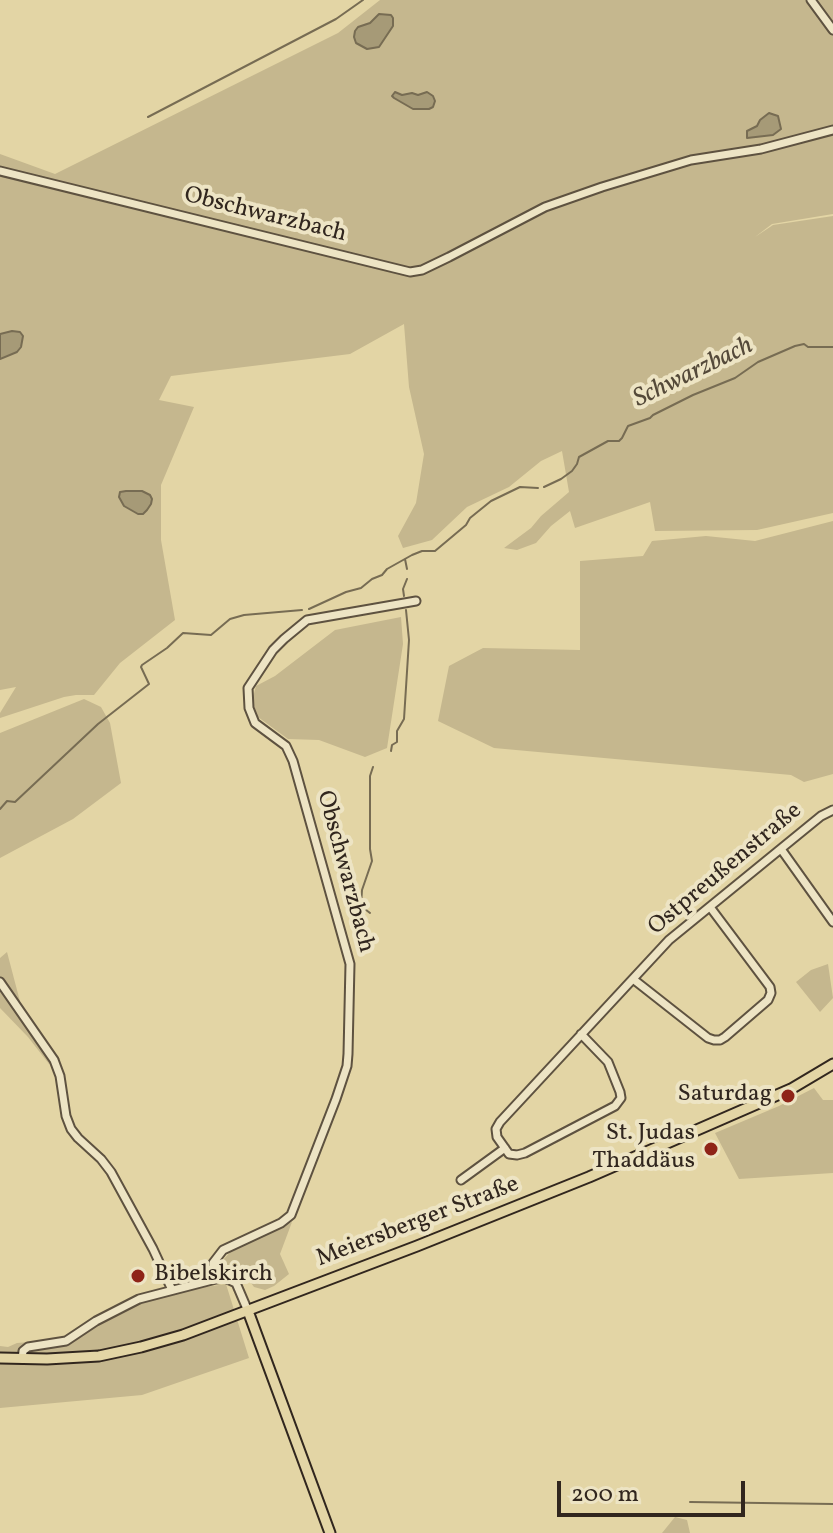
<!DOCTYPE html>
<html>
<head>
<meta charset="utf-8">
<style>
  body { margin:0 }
  #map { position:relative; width:833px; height:1533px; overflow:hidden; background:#e3d5a5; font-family:Vollkorn,serif }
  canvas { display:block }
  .scale { position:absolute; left:557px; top:1481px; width:188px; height:36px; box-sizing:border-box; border:4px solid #31261e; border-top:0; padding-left:10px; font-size:24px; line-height:28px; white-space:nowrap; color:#31261e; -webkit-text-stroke:6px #ede4c4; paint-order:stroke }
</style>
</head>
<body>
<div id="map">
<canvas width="833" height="1533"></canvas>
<div class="scale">200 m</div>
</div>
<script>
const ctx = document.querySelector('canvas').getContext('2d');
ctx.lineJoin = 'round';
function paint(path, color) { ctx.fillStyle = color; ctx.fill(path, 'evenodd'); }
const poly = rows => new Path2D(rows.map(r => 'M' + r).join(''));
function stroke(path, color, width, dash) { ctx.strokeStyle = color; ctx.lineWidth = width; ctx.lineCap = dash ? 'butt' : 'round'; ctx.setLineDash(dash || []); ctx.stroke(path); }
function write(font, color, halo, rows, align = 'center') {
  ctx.font = font + ' Vollkorn,serif'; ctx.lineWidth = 8; ctx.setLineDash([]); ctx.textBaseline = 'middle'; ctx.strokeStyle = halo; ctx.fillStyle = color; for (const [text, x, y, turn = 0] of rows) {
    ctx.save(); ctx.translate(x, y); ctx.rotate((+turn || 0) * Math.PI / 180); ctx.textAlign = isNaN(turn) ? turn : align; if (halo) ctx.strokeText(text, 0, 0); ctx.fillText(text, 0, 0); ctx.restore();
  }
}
paint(poly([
  [380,0,833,0,833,214,772,224,755,237,773,225,833,216,833,513,757,530,655,531,650,502,575,528,570,511,551,526,536,543,517,550,504,548,531,528,541,516,569,492,562,451,541,461,509,487,467,507,432,540,403,548,398,536,416,503,424,454,409,387,404,324,350,354,171,376,159,400,194,407,161,485,161,540,175,620,120,663,94,695,76,695,64,697,0,718,0,713,16,687,0,690,0,154,55,174,338,33],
  [833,521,833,774,804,782,791,775,494,748,438,721,449,666,483,648,580,650,580,561,643,556,652,541,706,536,755,541],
  [401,617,403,644,387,748,365,757,319,740,288,739,258,717,252,701,256,686,275,676,335,630],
  [84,699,101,707,110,723,121,783,73,819,0,858,0,733],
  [7,952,22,1009,60,1059,49,1064,28,1037,0,1008,0,958],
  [828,964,833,998,820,1012,796,982,811,970],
  [814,1088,823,1100,833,1100,833,1173,739,1179,715,1133,779,1106],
  [292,1222,280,1254,289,1274,274,1286,265,1290,254,1287,243,1272,224,1265,223,1260,234,1248],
  [226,1284,249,1358,142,1395,0,1408,0,1346,8,1347,17,1343,55,1340,70,1333,109,1310,184,1290],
  [675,1517,687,1520,690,1533,662,1533]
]), '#c5b78e');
const water = poly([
  [379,14,391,15,393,18,393,26,379,47,367,49,356,43,354,37,355,31,358,27,370,23,379,14],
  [395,92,402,95,412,93,418,95,427,92,433,96,435,101,433,107,429,109,413,109,394,98,392,96,395,92],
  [769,113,778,116,781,129,773,135,747,138,747,131,757,126,760,120,769,113],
  [12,331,20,332,23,336,21,347,17,352,0,359,0,334,12,331],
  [126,491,142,491,150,495,152,499,151,504,147,510,143,514,138,514,124,506,119,497,120,492,126,491]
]);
paint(water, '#a69a77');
stroke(water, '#776c53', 2);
stroke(poly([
  [148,117,336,19,363,0],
  [544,487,561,479,572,471,577,464,579,457,608,441,619,441,622,438,628,426,650,418,653,415,693,395,735,378,758,362,795,346,804,344,808,347,833,347],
  [405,559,407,569],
  [404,596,403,589,407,579],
  [309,609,346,592,361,588,372,579,382,575,387,569,412,555,422,551,435,551,466,525,470,518,491,501,520,487,538,488],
  [391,751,392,745,397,742,397,731,404,719,409,640,406,610],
  [0,809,7,801,15,802,98,724,149,684,141,667,142,665,167,648,183,633,211,635,230,619,244,615,302,610],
  [370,913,361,906,362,890,372,861,370,849,370,776,373,767],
  [690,1502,833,1504]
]), '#776c53', 2);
const minor = poly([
  [811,0,833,30],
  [0,171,410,272,422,270,449,257,545,207,602,187,691,160,761,149,833,130],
  [781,849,833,922],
  [633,979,708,1038,714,1040,720,1040,725,1037,768,1000,771,993,770,987,710,907],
  [0,982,54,1060,60,1076,66,1116,71,1129,78,1138,101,1159,111,1172,153,1249,172,1290],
  [581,1034,608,1062,620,1092,621,1098,615,1106,525,1153,517,1155,509,1154,497,1137,496,1129,500,1122,669,940,821,816,833,810],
  [461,1180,505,1148],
  [216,1279,213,1263,223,1250,281,1223,291,1215,336,1099,347,1066,348,1054,350,964,293,761,286,746,255,723,249,708,248,688,273,650,284,639,307,620,416,601],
  [22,1359,23,1351,28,1347,66,1341,96,1321,139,1299,216,1279,225,1278,236,1283,248,1311]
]);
const major = poly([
  [248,1311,330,1533],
  [0,1358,47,1359,99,1356,141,1347,183,1335,417,1246,589,1177,791,1089,833,1064]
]);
stroke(minor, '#5e5240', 11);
stroke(major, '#31261e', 13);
stroke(minor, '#ede4c4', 7);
stroke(major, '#e3d5a5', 9);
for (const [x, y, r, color] of [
  [788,1096,8,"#8f2418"],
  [711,1149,8,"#8f2418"],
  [138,1276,8,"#8f2418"]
]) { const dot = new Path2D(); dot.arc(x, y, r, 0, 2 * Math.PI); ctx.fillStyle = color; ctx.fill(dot); stroke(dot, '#ede4c4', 3); }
write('24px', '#31261e', '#ede4c4', [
  ["Obschwarzbach",265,216,14],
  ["Ostpreußenstraße",726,870,-40],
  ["Obschwarzbach",344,872,75],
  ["Meiersberger Straße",418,1223,-21]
]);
write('24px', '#31261e', '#ede4c4', [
  ["Saturdag",772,1096],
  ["St. Judas",695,1135],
  ["Thaddäus",695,1163],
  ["Bibelskirch",154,1276,"left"]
], 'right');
write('italic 26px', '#544939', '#ede4c4', [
  ["Schwarzbach",694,374,-26]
]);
</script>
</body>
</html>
